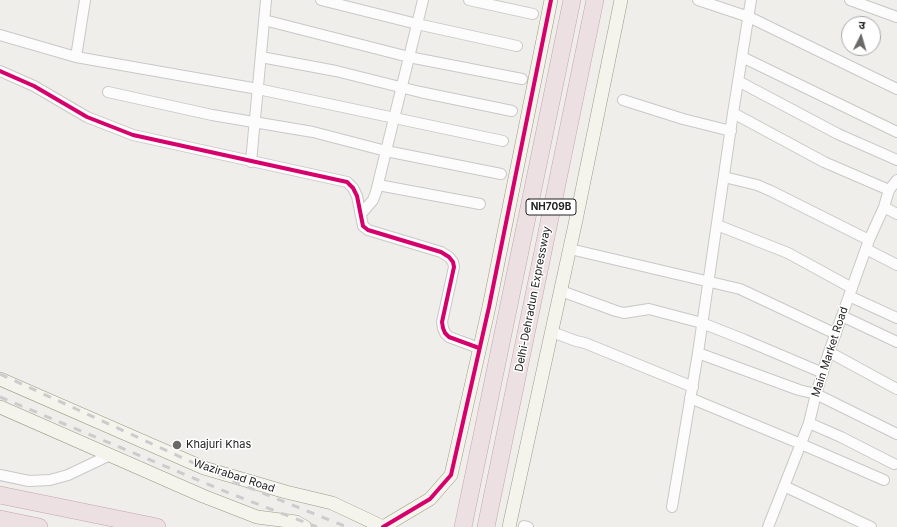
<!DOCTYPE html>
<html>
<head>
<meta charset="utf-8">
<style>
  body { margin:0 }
  #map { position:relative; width:897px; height:527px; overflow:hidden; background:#f0eeeb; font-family:Inter,"Noto Sans Devanagari",sans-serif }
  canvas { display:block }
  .north { position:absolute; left:841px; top:16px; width:40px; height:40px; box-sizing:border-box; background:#fff; border:1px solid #a7a7a7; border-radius:50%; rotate:5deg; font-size:11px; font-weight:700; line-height:16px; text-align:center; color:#222 }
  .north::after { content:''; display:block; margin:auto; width:14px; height:18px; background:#6a6968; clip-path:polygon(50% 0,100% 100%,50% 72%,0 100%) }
</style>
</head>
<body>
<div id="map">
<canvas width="897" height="527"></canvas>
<div class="north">उ</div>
</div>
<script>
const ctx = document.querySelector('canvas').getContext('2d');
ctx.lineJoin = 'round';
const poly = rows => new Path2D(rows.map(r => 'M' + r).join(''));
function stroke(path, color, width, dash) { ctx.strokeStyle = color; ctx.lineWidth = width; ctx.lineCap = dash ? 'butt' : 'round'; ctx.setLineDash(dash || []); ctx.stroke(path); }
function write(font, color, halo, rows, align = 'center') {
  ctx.font = font + ' Inter,sans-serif'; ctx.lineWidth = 3; ctx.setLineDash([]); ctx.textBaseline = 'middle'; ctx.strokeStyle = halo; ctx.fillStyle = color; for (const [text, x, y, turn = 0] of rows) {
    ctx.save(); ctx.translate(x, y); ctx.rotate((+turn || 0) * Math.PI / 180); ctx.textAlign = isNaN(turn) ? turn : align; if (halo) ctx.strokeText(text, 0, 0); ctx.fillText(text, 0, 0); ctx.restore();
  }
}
const street = poly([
  [321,0,417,24,517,46],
  [469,0,533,14],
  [698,0,749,17,897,89],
  [850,0,897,17],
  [264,20,409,57,522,79],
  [0,35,76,57,258,89,503,141],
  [76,57,85,0],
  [261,57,336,71,420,92,512,111],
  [742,57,897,132],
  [0,71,34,86,87,117,133,135,347,182,353,188,357,196,363,226,368,230,441,252,449,257,453,262,454,267,442,322,443,328,445,333,449,337,479,348],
  [738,81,838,134,897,160],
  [108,92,212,115,313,132,386,151,501,174],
  [623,100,683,119,731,131],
  [733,113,824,162,889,190],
  [251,162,266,0],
  [724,177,757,185,771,191,869,240],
  [378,185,480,204],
  [884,207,897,214],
  [361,214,373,200,376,192,423,0],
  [717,225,788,253,852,288],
  [570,249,740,289,836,334],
  [866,249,897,265],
  [561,291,616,311,624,313,649,309,702,323,745,340,823,373],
  [849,296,897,318],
  [842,316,897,342],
  [552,332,576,341,585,343,693,387],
  [829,352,897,389],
  [698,353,799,390,816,394,897,434],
  [690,398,801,444,884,480],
  [809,423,841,437,894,464],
  [0,475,29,481,50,480,68,475,110,455],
  [784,486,871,527],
  [672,507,698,353,733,113,751,0],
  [524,526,528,527],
  [768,527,809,423,816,394,829,352,869,240,884,207,889,190,897,180]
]);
const secondary = poly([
  [0,379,204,468,286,492,332,503,383,527],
  [0,407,203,496,257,517,296,522,305,527],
  [383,527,430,499,451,475,489,307,551,0],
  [509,527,576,220,621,0]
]);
const highway = poly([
  [0,495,157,527],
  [0,519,39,527],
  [463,527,572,0],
  [486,527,595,0]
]);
stroke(street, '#c9c8c7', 12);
stroke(secondary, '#999a82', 14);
stroke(highway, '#c5a2ac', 18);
stroke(street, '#fdfcfc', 10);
stroke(secondary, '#f4f4ed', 13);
stroke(highway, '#ece0e2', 17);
stroke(poly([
  [0,374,235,482,347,527],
  [0,397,229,493,317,527]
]), '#ccc', 3, [8, 8]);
stroke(poly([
  [0,71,34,86,87,117,133,135,347,182,353,188,357,196,363,226,368,230,441,252,449,257,453,262,454,267,442,322,443,328,445,333,449,337,479,348],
  [383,527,430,499,451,475,489,307,551,0]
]), '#d6006c', 4);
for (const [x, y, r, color] of [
  [177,445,5,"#6a6968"]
]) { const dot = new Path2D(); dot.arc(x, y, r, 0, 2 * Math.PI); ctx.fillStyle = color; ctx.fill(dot); stroke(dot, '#fff', 1.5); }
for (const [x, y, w] of [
  [551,207,50]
]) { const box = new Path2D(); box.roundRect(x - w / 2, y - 8, w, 16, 3); ctx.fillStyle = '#fff'; ctx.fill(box); stroke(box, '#222', 1); }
write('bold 10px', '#222', null, [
  ["NH709B",551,207]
]);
write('11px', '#222', '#fff', [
  ["Delhi-Dehradun Expressway",533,299,-79],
  ["Main Market Road",830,352,-72],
  ["Wazirabad Road",234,476,18]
]);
write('11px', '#222', '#fff', [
  ["Khajuri Khas",186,445]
], 'left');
</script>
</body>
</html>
